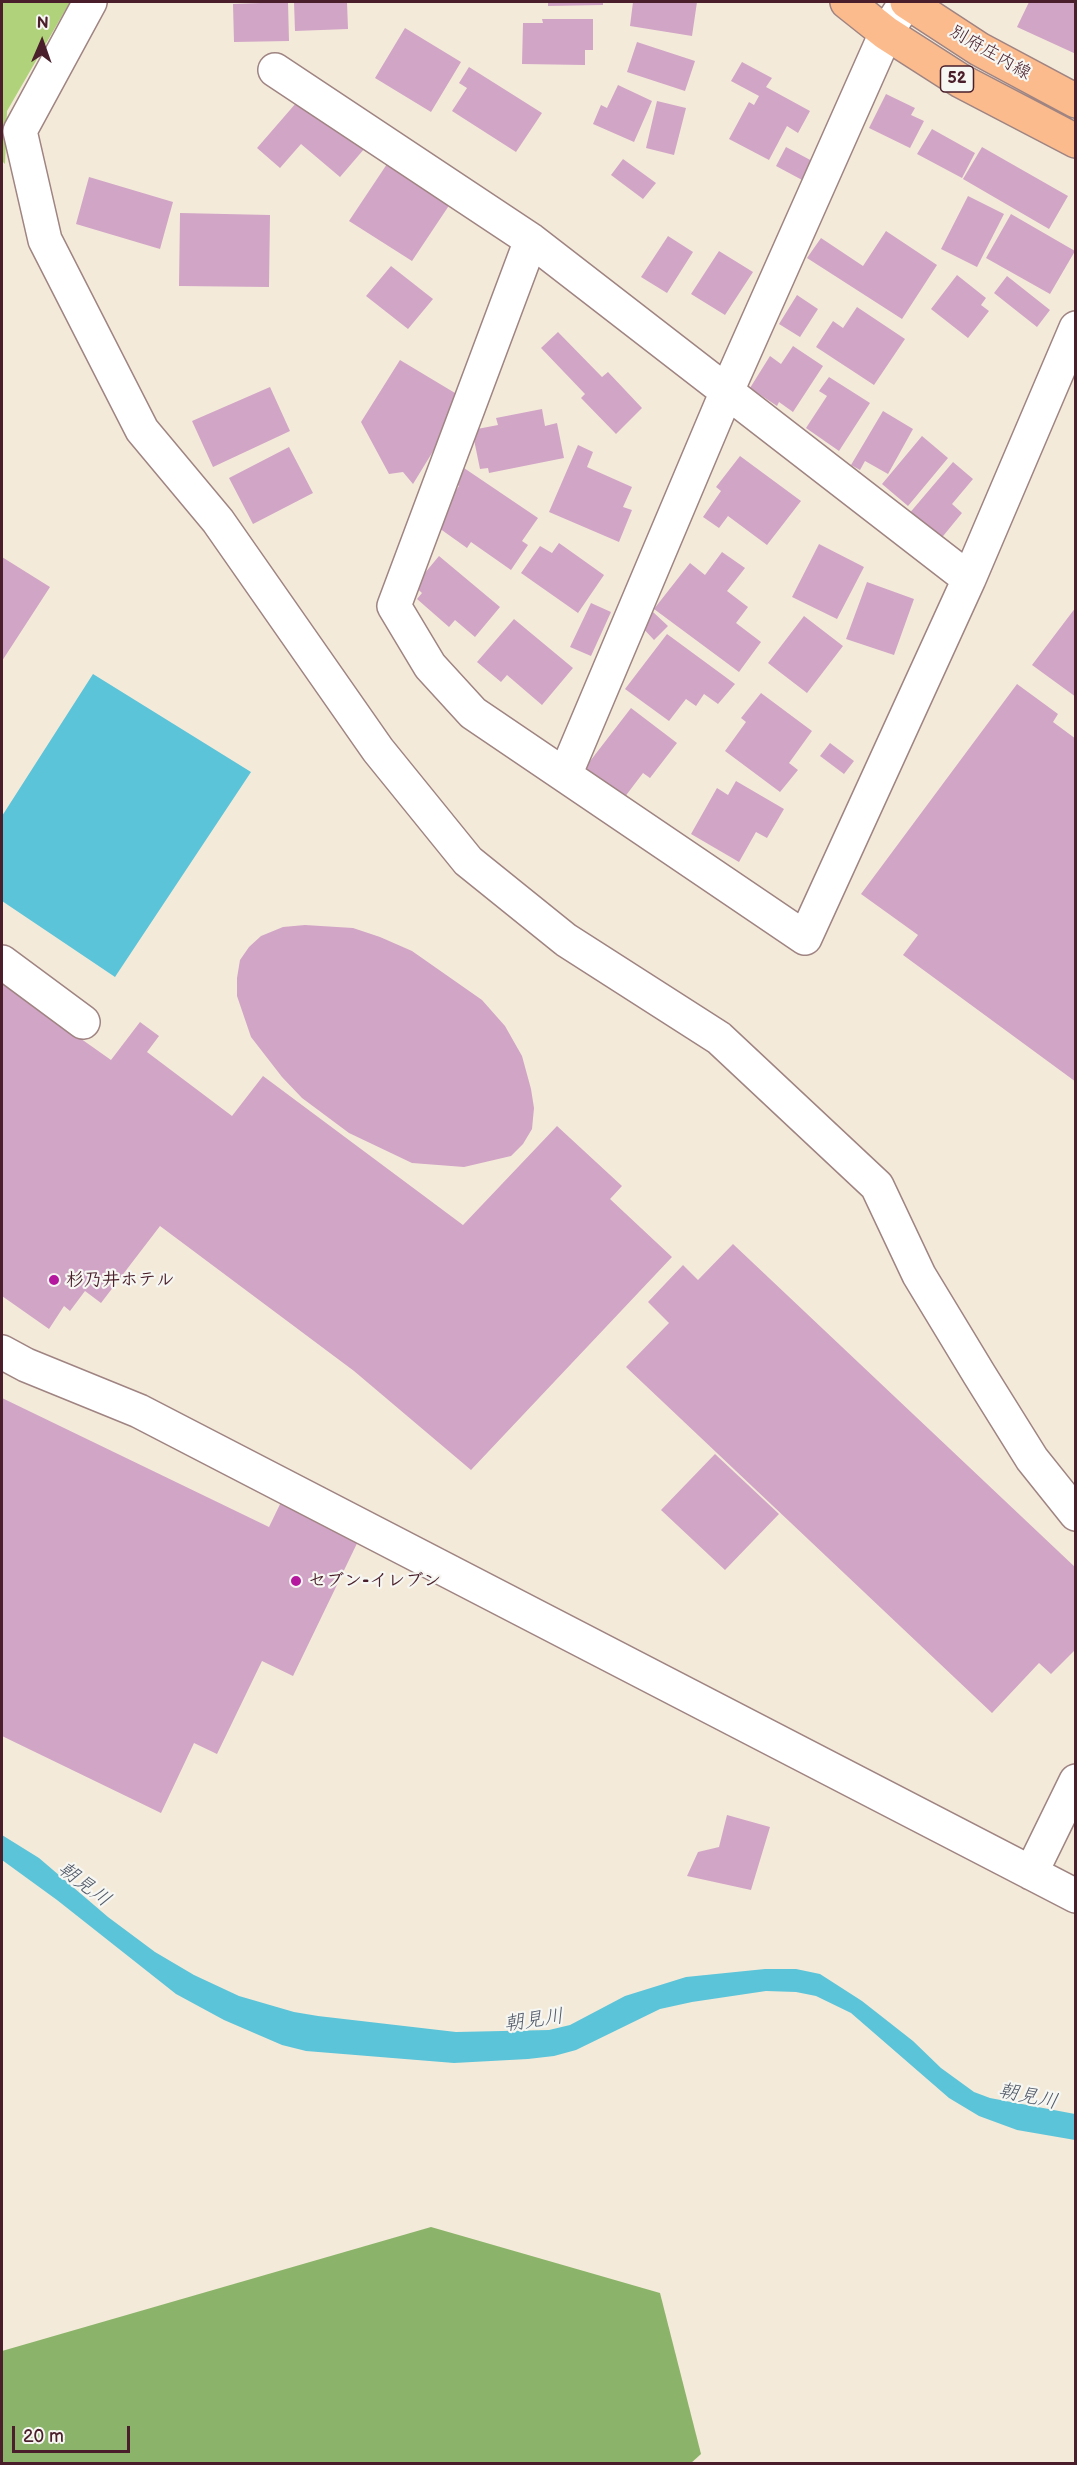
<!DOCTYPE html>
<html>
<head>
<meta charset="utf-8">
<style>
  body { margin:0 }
  #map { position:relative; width:1077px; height:2465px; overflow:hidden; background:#f4eada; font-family:"Balsamiq Sans",sans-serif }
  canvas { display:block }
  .frame { position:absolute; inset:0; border:3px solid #4a1f2b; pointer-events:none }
  .north { position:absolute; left:12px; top:12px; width:60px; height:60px; -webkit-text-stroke:4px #f6f6f2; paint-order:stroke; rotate:2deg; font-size:16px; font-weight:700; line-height:24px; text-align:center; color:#4a1f2b }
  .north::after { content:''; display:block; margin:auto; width:21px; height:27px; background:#4a1f2b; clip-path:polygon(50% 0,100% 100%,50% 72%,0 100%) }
  .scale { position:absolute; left:12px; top:2426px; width:118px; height:27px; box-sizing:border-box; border:3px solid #4a1f2b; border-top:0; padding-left:8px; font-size:18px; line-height:21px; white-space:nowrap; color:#4a1f2b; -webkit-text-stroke:4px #f6f6f2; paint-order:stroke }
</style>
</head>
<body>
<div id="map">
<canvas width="1077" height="2465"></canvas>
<div class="frame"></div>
<div class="north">N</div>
<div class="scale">20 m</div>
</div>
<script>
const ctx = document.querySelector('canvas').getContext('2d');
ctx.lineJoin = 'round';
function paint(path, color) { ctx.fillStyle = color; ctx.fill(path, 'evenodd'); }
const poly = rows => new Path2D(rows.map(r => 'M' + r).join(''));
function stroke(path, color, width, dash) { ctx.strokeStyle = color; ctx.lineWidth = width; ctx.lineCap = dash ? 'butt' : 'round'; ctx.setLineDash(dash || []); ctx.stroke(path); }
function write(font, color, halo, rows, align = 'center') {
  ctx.font = font + ' "Balsamiq Sans","Klee One",sans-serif'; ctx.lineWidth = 4.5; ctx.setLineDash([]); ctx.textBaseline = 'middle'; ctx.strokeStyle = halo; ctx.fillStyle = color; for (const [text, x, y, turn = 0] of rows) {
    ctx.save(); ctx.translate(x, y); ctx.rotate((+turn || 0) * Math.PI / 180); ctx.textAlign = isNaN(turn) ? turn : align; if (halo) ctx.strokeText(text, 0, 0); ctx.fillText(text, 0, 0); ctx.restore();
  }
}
paint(poly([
  [2,2,70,2,7,111,5,164,2,161]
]), '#afd27a');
paint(poly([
  [431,2227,660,2293,701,2454,690,2464,2,2463,2,2351]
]), '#8bb46a');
paint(poly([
  [93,674,251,772,115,977,2,901,2,816],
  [2,1835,39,1858,108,1917,155,1952,194,1975,239,1996,294,2012,318,2016,456,2032,549,2030,570,2025,625,1996,686,1977,765,1969,796,1969,820,1974,862,2001,913,2041,941,2068,974,2092,990,2098,1075,2114,1075,2140,1017,2130,979,2116,949,2098,851,2013,816,1996,796,1992,766,1991,692,2002,660,2009,576,2050,554,2056,528,2059,454,2063,306,2051,282,2045,224,2020,176,1994,57,1900,2,1860]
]), '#5cc4d9');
paint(poly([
  [288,2,289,41,234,42,233,4],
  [294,2,347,2,348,29,295,31],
  [548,2,603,2,603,5,548,6],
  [633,2,697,2,692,36,630,26],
  [1029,2,1076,2,1076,54,1017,27],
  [542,19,593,19,593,50,585,50,585,65,522,64,523,23,543,23],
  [405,28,461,62,431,112,375,78],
  [637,42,695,61,685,91,627,72],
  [742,62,772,78,766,87,810,111,798,133,787,126,769,160,729,139,749,102,754,105,759,96,731,81],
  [469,67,542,113,516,152,452,111,467,88,459,83],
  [618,85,652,101,634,142,593,124,601,105,607,108],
  [886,94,915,108,911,115,924,121,910,148,869,128],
  [303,95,365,148,340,177,301,144,280,168,257,148],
  [657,101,686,108,674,155,646,148],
  [932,129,975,153,962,178,917,154],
  [786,147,814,162,804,181,776,166],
  [982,147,1068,196,1049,229,963,179],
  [391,158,454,198,412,261,349,221],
  [623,159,656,183,643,199,611,175],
  [89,177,173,202,160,249,76,224],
  [968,196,1004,214,977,267,941,249],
  [180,213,270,215,269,287,179,286],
  [1011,214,1075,251,1050,294,986,258],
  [886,231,937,265,902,319,807,258,821,238,863,266],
  [668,236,693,252,667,293,641,277],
  [719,251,753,272,725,315,691,294],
  [391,266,433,299,408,329,366,296],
  [957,275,986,298,981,305,989,311,968,338,931,309],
  [1007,276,1050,310,1037,327,994,293],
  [797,295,818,309,800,337,779,324],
  [857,307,905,339,874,385,816,347,833,321,843,328],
  [558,332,602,377,608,372,642,408,616,434,581,398,585,394,541,348],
  [793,346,823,366,793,412,779,402,777,406,750,388,770,356,781,364],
  [400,360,465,399,413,484,403,472,389,474,361,422],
  [829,377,870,403,839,451,806,428,827,396,819,391],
  [270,387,290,431,213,467,192,421],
  [542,409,545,426,557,423,564,458,489,473,488,468,480,469,472,430,498,425,496,418],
  [883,411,913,429,888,474,865,461,860,470,851,465],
  [922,436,948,458,908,506,882,484],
  [578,445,593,452,587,467,632,487,623,507,632,510,619,542,549,512],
  [289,447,313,493,253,524,229,478],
  [740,456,801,501,767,545,728,516,719,528,703,517,721,491,716,487],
  [953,462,973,479,952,504,962,513,939,541,908,515],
  [464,468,538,518,522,541,528,545,511,570,471,542,467,548,432,523,459,486,454,482],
  [559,543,604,575,578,613,521,573,540,546,552,553],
  [819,544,864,567,837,619,792,597],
  [722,552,745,568,727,591,748,607,736,623,761,642,739,672,654,609,690,563,705,575],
  [439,556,500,607,475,637,455,620,449,627,417,599,422,593,414,586],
  [2,557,50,587,2,661],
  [867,582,914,599,894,655,846,639],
  [591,603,611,612,591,656,570,647],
  [1076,607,1076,697,1032,665],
  [653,612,668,626,654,640,640,625],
  [804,616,843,646,807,693,768,663],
  [514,619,573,668,542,705,507,675,501,682,477,662],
  [667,634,735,684,718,704,704,694,696,706,686,699,669,721,625,689],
  [1017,684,1058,714,1053,722,1076,739,1076,1082,903,955,918,935,861,894],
  [761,693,812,731,789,763,798,770,780,792,725,751,746,722,741,718],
  [631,708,677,743,650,778,643,773,624,798,584,769],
  [830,743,854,761,844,774,820,756],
  [736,781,784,809,767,838,756,832,739,862,691,834,717,788,728,795],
  [305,925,353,928,380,937,412,951,482,1000,505,1026,522,1056,531,1089,534,1108,532,1129,523,1144,511,1156,464,1167,412,1163,349,1133,302,1098,282,1077,251,1037,237,996,237,978,240,960,249,947,261,936,283,927],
  [2,983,111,1060,140,1022,159,1036,147,1052,232,1116,263,1076,463,1225,557,1126,622,1186,610,1199,672,1257,471,1470,354,1371,160,1226,101,1303,85,1291,70,1311,64,1306,49,1329,2,1296],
  [733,1244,1076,1568,1076,1649,1051,1674,1039,1663,992,1713,626,1367,669,1323,648,1302,683,1265,698,1280],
  [2,1398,269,1527,284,1496,362,1533,293,1676,262,1661,217,1754,194,1743,161,1813,2,1736],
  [715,1454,779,1514,725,1570,661,1510],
  [727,1815,770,1827,751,1890,687,1876,698,1852,719,1847]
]), '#d1a5c6');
const minor = poly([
  [90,2,20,131,45,240,142,430,218,521,378,750,468,861,566,940,719,1038,877,1186,919,1275,979,1374,1032,1459,1076,1514],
  [275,70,531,240,969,579],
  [531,240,394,606,430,666,473,713,805,938,969,579,1076,328],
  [565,775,727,391,886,33,906,2],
  [2,962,83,1022],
  [2,1352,26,1365,139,1411,1076,1896],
  [1031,1873,1076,1781]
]);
const major = poly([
  [847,2,886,33,961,81,1076,141],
  [907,2,979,49,1076,101]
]);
stroke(minor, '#9f8482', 36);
stroke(major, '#9f8482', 36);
stroke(minor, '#fff', 33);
stroke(major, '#fbbb8d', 33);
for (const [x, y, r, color] of [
  [54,1280,6,"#b5179e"],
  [296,1581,6,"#b5179e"]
]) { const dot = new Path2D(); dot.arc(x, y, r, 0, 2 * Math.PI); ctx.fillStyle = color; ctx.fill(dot); stroke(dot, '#f6f6f2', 2); }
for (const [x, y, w] of [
  [957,79,33]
]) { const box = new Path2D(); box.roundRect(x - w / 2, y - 13, w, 26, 4.5); ctx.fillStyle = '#f6f6f2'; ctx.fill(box); stroke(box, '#4a1f2b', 1.5); }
write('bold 16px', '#4a1f2b', null, [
  ["52",957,79]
]);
write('18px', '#4a1f2b', '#f6f6f2', [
  ["別府庄内線",990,53,30]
]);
write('bold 18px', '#4a1f2b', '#f6f6f2', [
  ["杉乃井ホテル",66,1280],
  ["セブン-イレブン",308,1581]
], 'left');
write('italic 20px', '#505968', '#f6f6f2', [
  ["朝見川",84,1885,37],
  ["朝見川",534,2021,-8],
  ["朝見川",1028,2097,12]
]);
</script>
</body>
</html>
